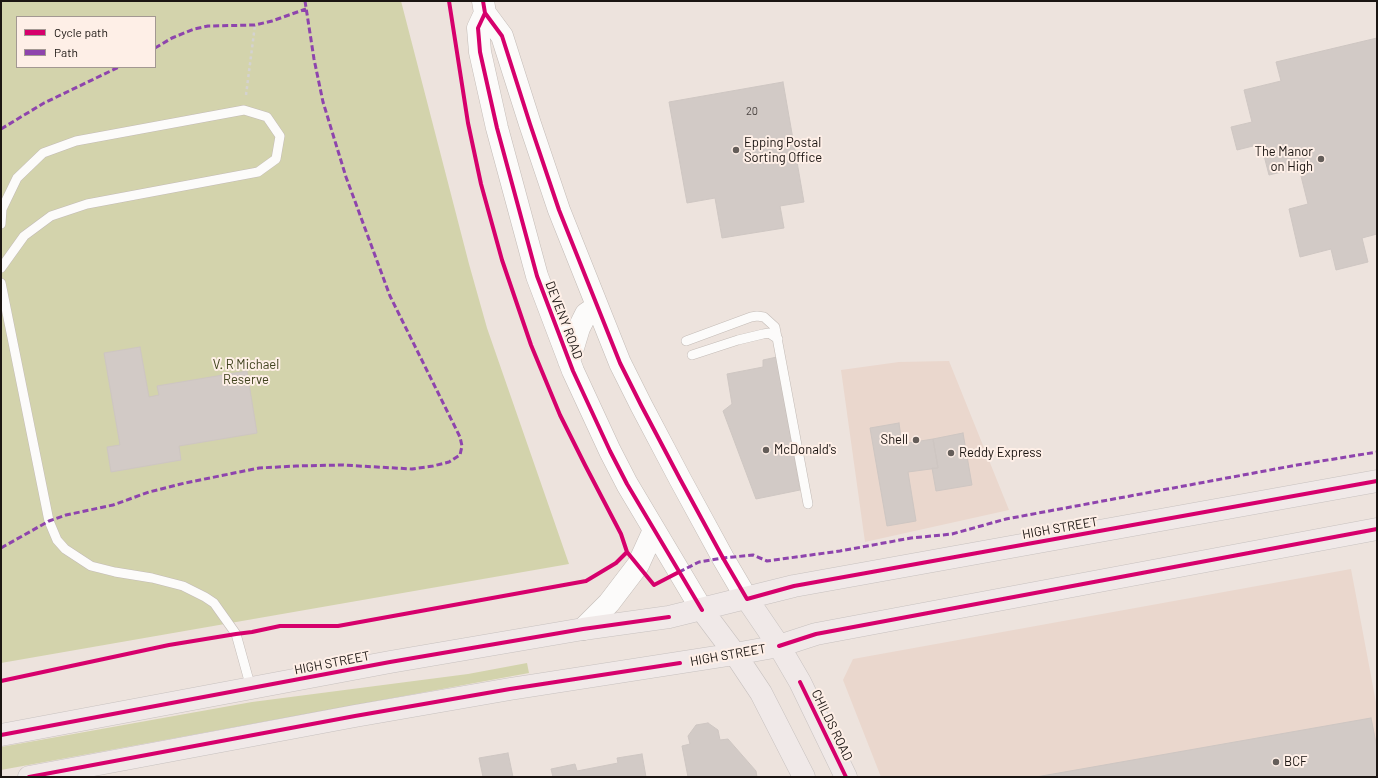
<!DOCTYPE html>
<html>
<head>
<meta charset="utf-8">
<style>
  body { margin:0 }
  #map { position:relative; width:1378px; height:778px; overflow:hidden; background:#ede3dd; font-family:Barlow,sans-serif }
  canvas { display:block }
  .frame { position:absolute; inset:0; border:2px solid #1b1512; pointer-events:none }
  .legend { position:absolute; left:16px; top:16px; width:140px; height:52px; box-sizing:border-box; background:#feefe7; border:1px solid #a39892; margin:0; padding:5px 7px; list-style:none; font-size:12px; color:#1b1512 }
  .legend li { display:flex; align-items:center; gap:8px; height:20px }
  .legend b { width:20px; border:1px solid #a39892 }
</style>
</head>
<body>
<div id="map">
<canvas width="1378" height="778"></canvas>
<div class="frame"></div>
<ul class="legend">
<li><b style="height:5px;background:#d6006c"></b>Cycle path</li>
<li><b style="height:5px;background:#8e44ad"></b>Path</li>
</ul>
</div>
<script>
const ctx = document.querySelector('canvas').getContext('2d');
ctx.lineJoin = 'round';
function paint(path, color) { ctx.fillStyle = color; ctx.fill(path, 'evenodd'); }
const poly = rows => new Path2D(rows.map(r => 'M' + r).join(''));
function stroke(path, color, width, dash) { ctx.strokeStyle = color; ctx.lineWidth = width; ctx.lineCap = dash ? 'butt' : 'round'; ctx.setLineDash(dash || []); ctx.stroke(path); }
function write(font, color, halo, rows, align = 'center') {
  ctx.font = font + ' Barlow,sans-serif'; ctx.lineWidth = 4; ctx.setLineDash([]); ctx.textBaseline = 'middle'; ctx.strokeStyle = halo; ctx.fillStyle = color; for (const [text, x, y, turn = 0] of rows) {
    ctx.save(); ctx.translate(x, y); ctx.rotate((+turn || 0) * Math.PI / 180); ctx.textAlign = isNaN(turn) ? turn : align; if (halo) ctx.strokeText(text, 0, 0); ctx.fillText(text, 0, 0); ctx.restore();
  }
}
paint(poly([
  [949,361,1009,510,865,542,841,370,899,362],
  [1351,569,1377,708,1377,777,881,777,843,680,853,659]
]), '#ead7cd');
paint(poly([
  [1,1,401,1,469,264,487,328,569,564,1,663],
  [17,17,155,17,155,67,17,67],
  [527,663,529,673,1,770,1,747,252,702,468,674]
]), '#d3d3ac');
const building = poly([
  [1377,38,1377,234,1362,238,1368,262,1336,270,1331,249,1300,257,1289,209,1308,204,1299,168,1269,175,1261,144,1237,150,1231,127,1252,122,1244,90,1281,81,1276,62,1377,38],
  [783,82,804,202,780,206,784,228,722,238,715,198,687,203,669,102,783,82],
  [140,347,149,397,159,395,157,386,247,371,257,433,179,446,181,460,111,472,107,447,120,445,104,353,140,347],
  [777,357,800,490,756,499,723,411,732,404,727,374,763,367,763,360,777,357],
  [899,423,902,444,933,439,938,468,908,472,916,521,887,526,870,428,899,423],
  [963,433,972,485,936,491,932,468,938,468,933,439,963,433],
  [1371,718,1377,748,1377,777,1036,777,1371,718],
  [708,723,718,730,720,740,728,739,756,771,757,777,688,777,682,746,690,744,688,736,696,725,708,723],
  [508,753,513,777,483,777,479,758,508,753],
  [642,754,646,777,553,777,551,769,575,764,577,771,618,763,617,758,642,754]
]);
paint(building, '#d2cac6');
stroke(building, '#cec6c2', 1);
const lane = poly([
  [1,224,2,209,17,178,43,153,76,141,244,110,267,117,280,136,276,159,258,172,87,204,51,216,24,236,1,268],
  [1,283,49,521,57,540,65,549,91,566,115,572,152,578,183,586,205,597,214,603,236,634,251,688],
  [686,341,751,317,757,316,764,317,775,327,808,504],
  [692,355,738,340,763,334,769,333,778,339]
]);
const secondary = poly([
  [483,1,485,13,502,36,530,124,559,210,620,363,641,405,680,479,723,558,747,599],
  [485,13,478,28,480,52,497,128,537,276,573,371,610,451,627,484,702,610],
  [569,361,579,328,586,314,596,307],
  [583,629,609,603,638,565,654,530]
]);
const primary = poly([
  [747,599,779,646,800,682,846,777],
  [702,610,735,654,761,693,804,777],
  [1,735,390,662,583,629,669,617,794,586,1377,481],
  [29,777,355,716,510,689,735,654,779,646,816,634,1377,529]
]);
stroke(lane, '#c3bbb6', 10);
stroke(secondary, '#c3bbb6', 23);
stroke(primary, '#c7c1bf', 23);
stroke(poly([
  [246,95,255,25]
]), '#d4d2d0', 2.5, [3, 3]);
stroke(lane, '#fcfbfa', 9);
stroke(secondary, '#fcfbfa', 22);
stroke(primary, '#f0e9e8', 22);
stroke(poly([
  [155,48,172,38,194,29,208,26,255,25,272,21,306,9],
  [1,129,44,103,119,67],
  [1,548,49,521,66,515,113,505,149,492,185,483,259,468,296,466,342,465,412,469,433,466,449,462,460,455,462,446,460,437,390,296,346,177,323,102,314,59,305,1],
  [679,572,699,562,723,558,753,555,767,561,840,551,911,538,952,534,1006,519,1297,465,1377,452]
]), '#8e44ad', 3, [6, 3]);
stroke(poly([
  [449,1,468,123,481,184,502,260,531,345,560,415,585,465,621,534,627,552],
  [483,1,485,13,502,36,530,124,559,210,620,363,641,405,680,479,723,558,747,599,794,586,1377,481],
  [485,13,478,28,480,52,497,128,537,276,573,371,610,451,627,484,702,610],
  [779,646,816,634,1377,529],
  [1,681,169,645,236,634,252,632,280,626,338,626,586,581,616,563,627,552,654,585,679,572],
  [800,682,846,777],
  [1,735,390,662,583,629,669,617],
  [29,777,355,716,510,689,680,663]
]), '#d6006c', 4);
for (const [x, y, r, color] of [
  [736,150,4,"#645d59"],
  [1321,159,4,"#645d59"],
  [916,440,4,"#645d59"],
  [766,450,4,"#645d59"],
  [951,453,4,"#645d59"],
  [1276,762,4,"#645d59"]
]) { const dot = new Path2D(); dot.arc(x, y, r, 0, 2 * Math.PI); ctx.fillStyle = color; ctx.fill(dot); stroke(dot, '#feefe7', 1.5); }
write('11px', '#4c4542', null, [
  ["20",752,111]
]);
write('13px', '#1b1512', '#feefe7', [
  ["Epping Postal",744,143],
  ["Sorting Office",744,158],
  ["The Manor",1313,152,"right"],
  ["on High",1313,167,"right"],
  ["Shell",908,440,"right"],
  ["McDonald's",774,450],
  ["Reddy Express",959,453],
  ["BCF",1284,762]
], 'left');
write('13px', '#1b1512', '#feefe7', [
  ["DEVENY ROAD",564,320,69],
  ["HIGH STREET",1060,528,-10],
  ["HIGH STREET",728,655,-10],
  ["HIGH STREET",332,663,-11],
  ["CHILDS ROAD",832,725,64]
]);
write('13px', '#3f421d', '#feefe7', [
  ["V. R Michael",246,365],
  ["Reserve",246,380]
]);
</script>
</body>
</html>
